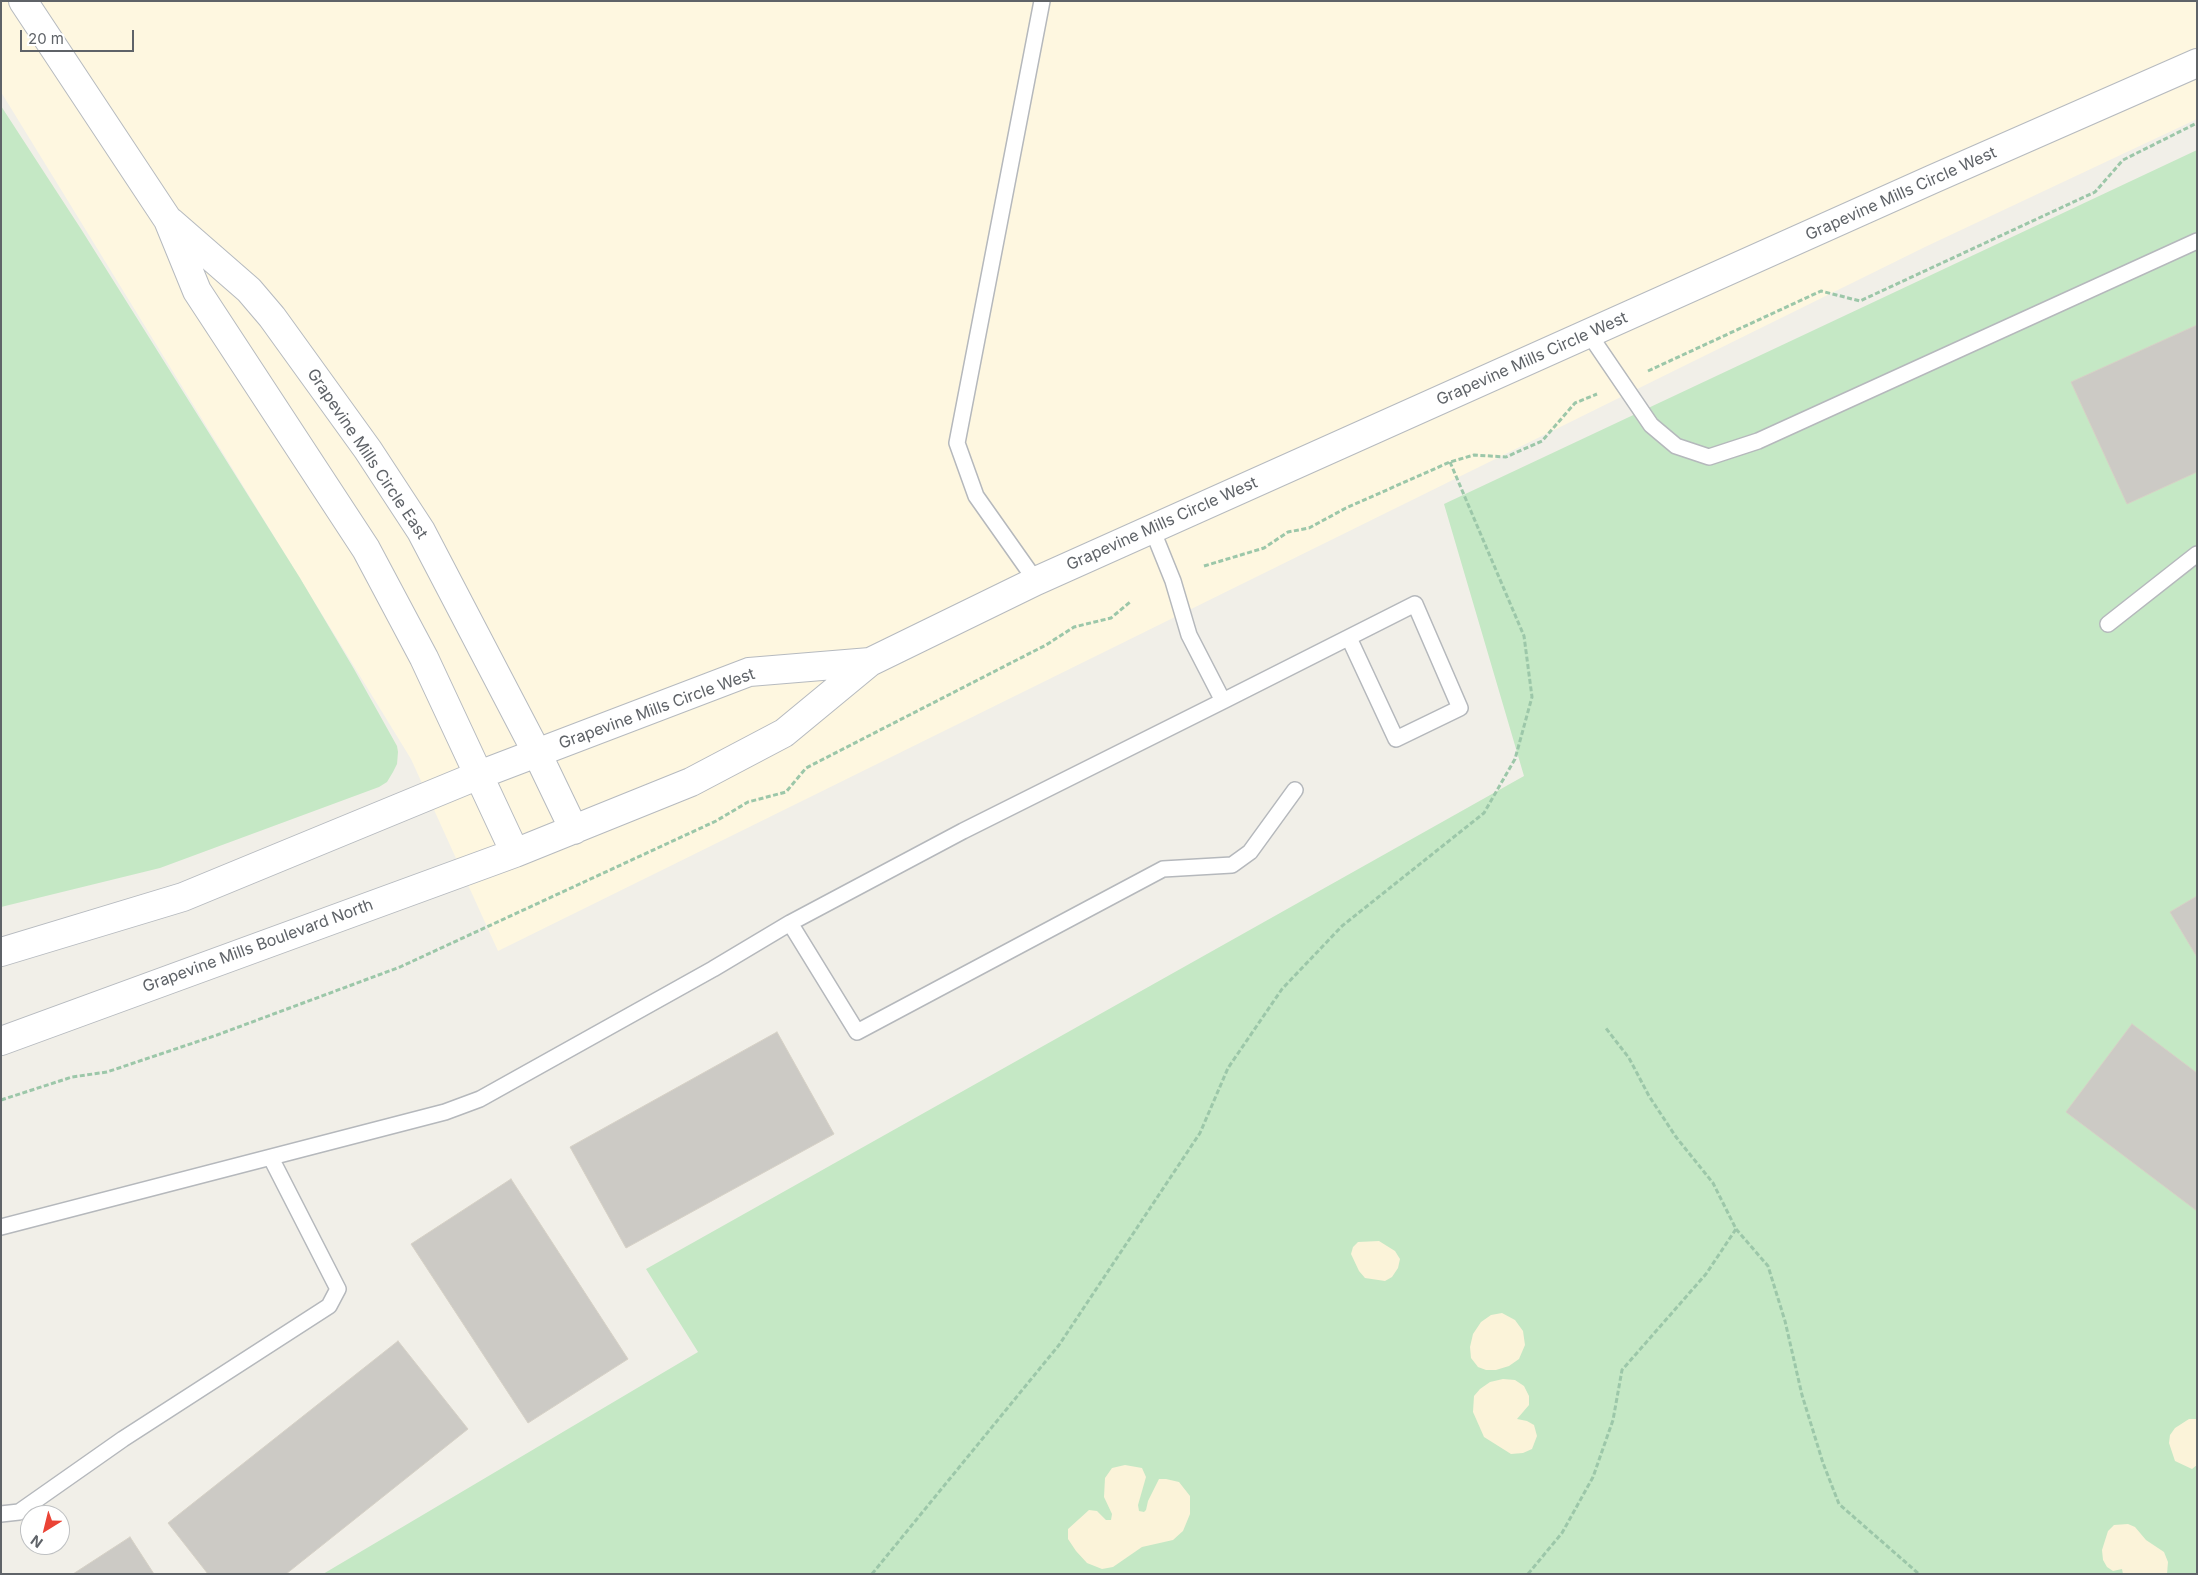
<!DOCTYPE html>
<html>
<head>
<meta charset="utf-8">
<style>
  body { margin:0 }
  #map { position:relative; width:2198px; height:1575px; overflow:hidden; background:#f1efe8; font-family:Inter,sans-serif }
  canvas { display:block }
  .frame { position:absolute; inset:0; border:2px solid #5f6368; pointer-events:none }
  .north { position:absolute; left:20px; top:1505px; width:50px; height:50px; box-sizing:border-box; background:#fff; border:1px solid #bfc1c3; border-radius:50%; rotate:216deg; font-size:14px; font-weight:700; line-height:20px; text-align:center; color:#5f6368 }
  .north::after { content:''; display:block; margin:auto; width:18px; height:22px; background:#ea4335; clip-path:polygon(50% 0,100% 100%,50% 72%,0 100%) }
  .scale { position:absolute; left:20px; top:30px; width:114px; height:22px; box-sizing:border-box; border:2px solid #5f6368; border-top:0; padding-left:6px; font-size:15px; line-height:18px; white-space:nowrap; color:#5f6368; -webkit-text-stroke:4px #fff; paint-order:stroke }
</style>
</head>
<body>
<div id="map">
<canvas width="2198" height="1575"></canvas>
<div class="frame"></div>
<div class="north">N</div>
<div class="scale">20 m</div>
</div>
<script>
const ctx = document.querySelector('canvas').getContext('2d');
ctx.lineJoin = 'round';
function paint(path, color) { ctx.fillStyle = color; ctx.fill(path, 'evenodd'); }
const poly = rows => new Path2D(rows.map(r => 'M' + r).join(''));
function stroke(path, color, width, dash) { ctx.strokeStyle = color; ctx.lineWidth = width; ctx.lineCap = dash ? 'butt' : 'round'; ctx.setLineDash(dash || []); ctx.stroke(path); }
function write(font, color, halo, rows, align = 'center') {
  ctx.font = font + ' Inter,sans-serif'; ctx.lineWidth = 4.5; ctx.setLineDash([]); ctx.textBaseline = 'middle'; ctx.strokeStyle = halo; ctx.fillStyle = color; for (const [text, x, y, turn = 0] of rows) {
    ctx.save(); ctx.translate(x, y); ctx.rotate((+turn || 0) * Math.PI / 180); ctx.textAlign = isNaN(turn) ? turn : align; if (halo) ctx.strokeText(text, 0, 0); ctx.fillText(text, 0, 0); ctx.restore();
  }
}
paint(poly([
  [1,1,2197,1,2197,119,1925,247,498,951,411,759,1,92]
]), '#fef7e0');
paint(poly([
  [1,106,81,229,300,578,354,669,397,746,398,752,397,764,393,772,387,782,379,787,160,868,1,907],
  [2197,150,2197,1574,323,1574,698,1352,646,1269,1524,776,1444,504]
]), '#c5e8c5');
paint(poly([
  [1379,1241,1395,1251,1400,1259,1398,1268,1392,1277,1385,1281,1365,1278,1359,1271,1351,1254,1353,1247,1358,1242],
  [1502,1313,1515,1320,1523,1331,1525,1345,1519,1359,1509,1366,1496,1370,1486,1370,1478,1367,1471,1358,1470,1347,1473,1334,1481,1322,1491,1315],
  [1503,1379,1515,1380,1524,1386,1529,1396,1529,1405,1517,1419,1527,1421,1534,1425,1537,1436,1532,1449,1523,1453,1511,1454,1484,1437,1473,1412,1474,1396,1480,1389,1490,1382],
  [2189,1419,2197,1419,2197,1465,2192,1469,2175,1461,2169,1443,2170,1435,2175,1428],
  [1125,1465,1142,1468,1146,1477,1138,1505,1139,1511,1144,1512,1146,1510,1148,1501,1159,1479,1166,1479,1179,1482,1190,1496,1190,1514,1183,1531,1173,1540,1142,1547,1113,1567,1102,1569,1087,1563,1076,1551,1068,1539,1068,1529,1089,1510,1097,1511,1106,1520,1111,1520,1112,1514,1104,1497,1105,1478,1112,1468],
  [2128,1524,2135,1527,2146,1540,2164,1552,2168,1562,2167,1574,2123,1574,2122,1569,2113,1571,2107,1567,2103,1560,2102,1550,2108,1531,2114,1525]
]), '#fbf3d9');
const building = poly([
  [2197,325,2197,472,2127,504,2071,382,2197,325],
  [2197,896,2197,957,2170,912,2197,896],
  [2132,1024,2197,1073,2197,1211,2066,1112,2132,1024],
  [777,1032,834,1134,626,1248,570,1147,777,1032],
  [511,1179,628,1359,528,1423,411,1244,511,1179],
  [398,1341,468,1429,286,1574,208,1574,168,1523,398,1341],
  [130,1537,154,1574,73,1574,130,1537]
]);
paint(building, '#cccac5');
stroke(building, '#d6d1c6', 1);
const lane = poly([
  [1589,334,1651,425,1676,446,1709,457,1758,441,2197,241],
  [1152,529,1173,581,1189,635,1223,701,1415,604,1460,708,1396,739,1349,638],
  [1036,581,976,496,957,443,1042,1],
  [2108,624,2197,554],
  [1223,701,963,831,790,923,857,1032,1163,869,1232,865,1250,852,1295,790],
  [1,1227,445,1112,480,1099,713,969,790,923],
  [1,1514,19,1512,123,1439,329,1306,338,1289,271,1158]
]);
const secondary = poly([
  [23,1,168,220,197,291,366,549,424,658,515,853],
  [171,222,249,290,272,317,368,450,421,531,537,753,574,830],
  [1,952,183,897,479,775,749,672,870,662],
  [1,1041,515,853,691,782,784,733,870,662,1036,581,1933,179,2197,63]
]);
stroke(lane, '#b5b8bc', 18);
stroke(secondary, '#b6babf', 30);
stroke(poly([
  [1648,371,1821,291,1860,301,2095,192,2123,160,2197,123],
  [1204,566,1264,548,1288,532,1309,528,1346,508,1450,462,1474,455,1506,457,1542,441,1575,403,1597,394],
  [1,1100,72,1077,107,1072,217,1035,400,967,716,821,748,802,786,792,806,768,1046,645,1074,627,1111,618,1130,602],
  [1736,1229,1768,1266,1785,1321,1802,1395,1823,1463,1839,1504,1919,1574],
  [872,1574,1059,1345,1200,1133,1228,1068,1282,989,1342,926,1484,813,1515,759,1532,697,1524,636,1450,462],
  [1528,1574,1562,1533,1593,1477,1613,1420,1622,1370,1706,1274,1736,1229,1713,1183,1676,1137,1649,1096,1629,1058,1605,1027]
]), '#9cc7a9', 3, [5, 2.5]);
stroke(lane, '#fff', 15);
stroke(secondary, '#fff', 28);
write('16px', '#5f6368', '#fff', [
  ["Grapevine Mills Circle West",1901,194,-24],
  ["Grapevine Mills Circle West",1532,359,-24],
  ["Grapevine Mills Circle East",367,454,56],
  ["Grapevine Mills Circle West",1162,524,-24],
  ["Grapevine Mills Circle West",657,709,-20],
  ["Grapevine Mills Boulevard North",258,946,-20]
]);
</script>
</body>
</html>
